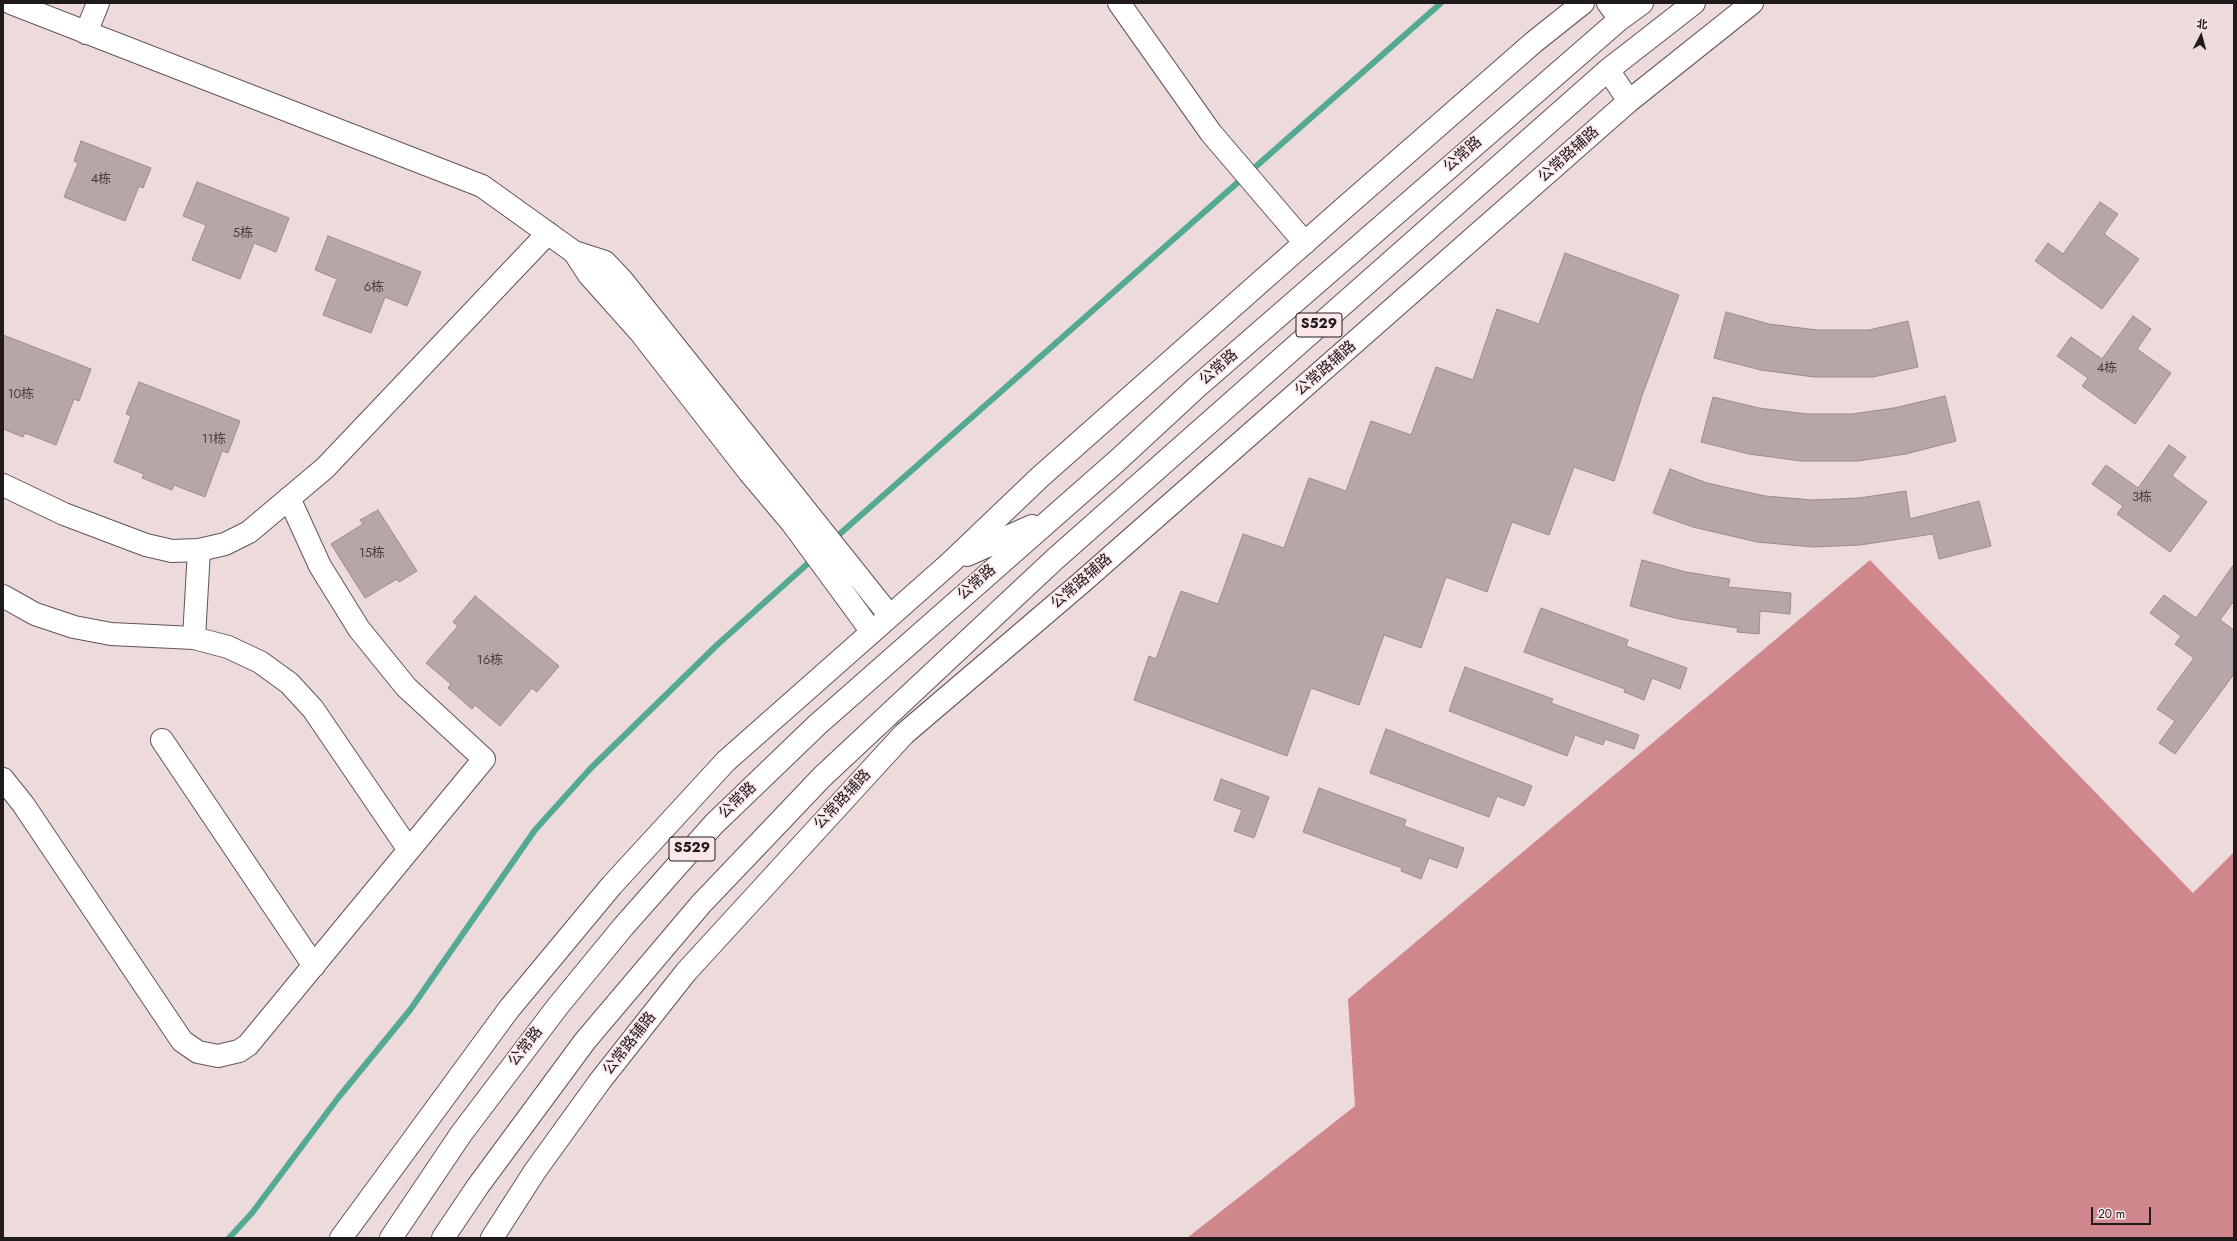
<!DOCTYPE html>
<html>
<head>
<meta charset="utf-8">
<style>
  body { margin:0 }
  #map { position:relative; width:2237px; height:1241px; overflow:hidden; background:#eddadb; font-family:Jost,"Noto Sans SC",sans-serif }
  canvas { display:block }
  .frame { position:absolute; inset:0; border:4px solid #201a1a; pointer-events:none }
  .north { position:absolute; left:2181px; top:16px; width:40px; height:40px; -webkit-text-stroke:3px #fae7e9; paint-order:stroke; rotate:6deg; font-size:11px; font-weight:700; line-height:16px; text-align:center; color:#201a1a }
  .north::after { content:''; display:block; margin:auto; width:14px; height:18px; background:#201a1a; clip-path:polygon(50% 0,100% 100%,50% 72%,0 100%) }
  .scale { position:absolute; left:2091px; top:1207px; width:60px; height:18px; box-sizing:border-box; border:2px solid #201a1a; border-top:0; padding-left:5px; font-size:12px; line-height:14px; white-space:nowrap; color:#201a1a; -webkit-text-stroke:3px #fae7e9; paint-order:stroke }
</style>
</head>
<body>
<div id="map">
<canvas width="2237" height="1241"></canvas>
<div class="frame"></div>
<div class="north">北</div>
<div class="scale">20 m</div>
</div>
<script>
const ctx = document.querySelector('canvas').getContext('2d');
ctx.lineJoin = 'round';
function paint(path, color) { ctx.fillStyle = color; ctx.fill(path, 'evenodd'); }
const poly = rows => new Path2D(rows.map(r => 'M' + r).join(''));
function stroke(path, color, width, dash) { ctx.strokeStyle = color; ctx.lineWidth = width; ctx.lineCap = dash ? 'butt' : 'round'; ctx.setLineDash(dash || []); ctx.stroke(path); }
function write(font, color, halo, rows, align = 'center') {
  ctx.font = font + ' Jost,"Noto Sans SC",sans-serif'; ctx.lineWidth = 3.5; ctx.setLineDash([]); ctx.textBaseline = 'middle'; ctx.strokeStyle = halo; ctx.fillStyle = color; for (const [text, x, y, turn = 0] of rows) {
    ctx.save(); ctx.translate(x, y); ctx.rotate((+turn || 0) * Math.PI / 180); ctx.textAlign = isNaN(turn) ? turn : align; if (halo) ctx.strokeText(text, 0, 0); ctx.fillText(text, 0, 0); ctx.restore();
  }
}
paint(poly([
  [1870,560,2193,893,2234,852,2234,1238,1187,1238,1355,1106,1348,999]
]), '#cf868d');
stroke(poly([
  [834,539,1441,3],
  [229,1238,252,1213,338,1098,410,1010,535,830,590,769,717,645,814,558]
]), '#53a992', 6);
const building = poly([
  [81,141,151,168,143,188,139,186,125,221,64,197,78,163,74,161,81,141],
  [197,182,289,218,276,252,254,243,240,279,192,260,206,225,183,216,197,182],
  [2100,202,2118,214,2104,234,2139,259,2102,309,2035,261,2048,243,2063,254,2100,202],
  [328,236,421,272,407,306,385,297,371,333,323,315,337,279,315,270,328,236],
  [1565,253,1679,295,1643,393,1614,481,1574,467,1549,535,1512,522,1487,592,1446,577,1421,648,1384,635,1359,705,1311,688,1287,756,1134,700,1149,656,1156,659,1181,591,1218,604,1243,534,1284,548,1309,478,1346,491,1371,421,1411,435,1436,367,1473,380,1497,309,1539,324,1565,253],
  [1726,312,1769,324,1817,330,1869,330,1908,321,1918,367,1873,377,1814,377,1761,370,1714,358,1726,312],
  [2133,316,2151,329,2137,349,2171,373,2135,424,2082,386,2088,378,2057,356,2071,337,2102,359,2133,316],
  [3,335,91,369,79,401,74,399,56,445,25,433,23,437,3,429,3,335],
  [139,382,240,421,228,453,222,451,205,497,174,485,172,490,142,478,144,474,114,462,131,416,126,414,139,382],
  [1945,396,1956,441,1906,454,1858,461,1801,461,1749,454,1701,442,1713,397,1759,408,1807,414,1852,414,1894,408,1945,396],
  [2169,445,2186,457,2172,476,2207,502,2170,552,2117,514,2123,506,2092,484,2106,465,2138,488,2169,445],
  [1670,469,1707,483,1765,496,1813,500,1859,498,1906,491,1910,519,1979,501,1991,546,1939,559,1933,534,1860,545,1813,547,1757,542,1693,527,1653,513,1670,469],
  [378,510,417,571,399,582,397,579,365,598,331,544,363,524,360,520,378,510],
  [1642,560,1686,572,1730,579,1728,587,1791,593,1790,614,1760,611,1759,634,1737,632,1738,628,1679,619,1630,606,1642,560],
  [2234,564,2234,601,2220,620,2234,630,2234,674,2175,754,2159,743,2175,721,2157,709,2194,658,2175,644,2181,636,2150,613,2164,595,2196,618,2234,564],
  [475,596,559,666,537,692,532,688,500,726,475,705,472,709,448,688,451,684,426,663,458,626,453,622,475,596],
  [1541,608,1628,640,1626,646,1687,668,1680,689,1652,678,1644,700,1624,692,1625,689,1524,652,1541,608],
  [1465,667,1553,699,1551,703,1639,735,1634,749,1605,739,1603,745,1575,735,1567,756,1449,711,1465,667],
  [1386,729,1532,786,1524,806,1497,796,1489,817,1370,773,1386,729],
  [1221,779,1269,797,1254,838,1234,831,1242,810,1214,800,1221,779],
  [1319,788,1406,820,1404,826,1464,848,1457,868,1429,858,1421,879,1401,871,1402,868,1303,832,1319,788]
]);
paint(building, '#b7a6a7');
stroke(building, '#9c8b8c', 1);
const minor = poly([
  [11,3,482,186,574,252],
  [1119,3,1211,133,1305,243],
  [86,33,98,3],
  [3,485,64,514,146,545,172,551,199,550,225,544,249,532,325,468,548,233],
  [3,596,35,614,74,627,111,634,194,638,228,647,260,662,289,683,313,709,409,850],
  [194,638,199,550],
  [162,740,314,966],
  [3,779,23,804,182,1041,198,1052,218,1056,239,1051,248,1045,484,759,406,687,359,629,320,566,289,498]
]);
const major = poly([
  [1608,3,1620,19],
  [1608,70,1629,101],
  [574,252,605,262,622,280,890,616],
  [574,252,589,275,640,332,749,472,792,523,872,632],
  [967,555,1032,526],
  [341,1238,509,1009,612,885,726,761,950,563,1040,477,1344,208,1534,42,1583,3],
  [391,1238,461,1134,558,1006,623,927,714,824,817,725,1118,460,1198,386,1620,19,1642,3],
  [443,1238,478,1186,585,1041,701,904,822,777,1055,559,1608,70,1694,3],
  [492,1238,535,1171,600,1081,686,972,904,734,1081,583,1629,101,1752,3]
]);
stroke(minor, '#645455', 24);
stroke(major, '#645455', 24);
stroke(minor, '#fff', 22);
stroke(major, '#fff', 22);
write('13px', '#463d3d', null, [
  ["4栋",101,180],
  ["5栋",243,234],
  ["6栋",374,288],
  ["4栋",2107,369],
  ["10栋",21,395],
  ["11栋",214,440],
  ["3栋",2142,498],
  ["15栋",372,554],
  ["16栋",490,661]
]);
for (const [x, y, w] of [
  [1319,325,46],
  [692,849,46]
]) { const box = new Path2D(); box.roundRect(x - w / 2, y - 12, w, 24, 3); ctx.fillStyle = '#fae7e9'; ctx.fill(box); stroke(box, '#201a1a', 1); }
write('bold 14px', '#201a1a', null, [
  ["S529",1319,325],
  ["S529",692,849]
]);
write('15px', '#201a1a', '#fae7e9', [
  ["公常路",1463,155,-41],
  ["公常路辅路",1569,155,-42],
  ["公常路",1219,368,-41],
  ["公常路辅路",1326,369,-41],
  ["公常路辅路",1082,582,-41],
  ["公常路",977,583,-41],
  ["公常路辅路",843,800,-47],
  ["公常路",738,801,-44],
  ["公常路辅路",630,1044,-52],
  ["公常路",526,1047,-52]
]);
</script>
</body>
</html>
